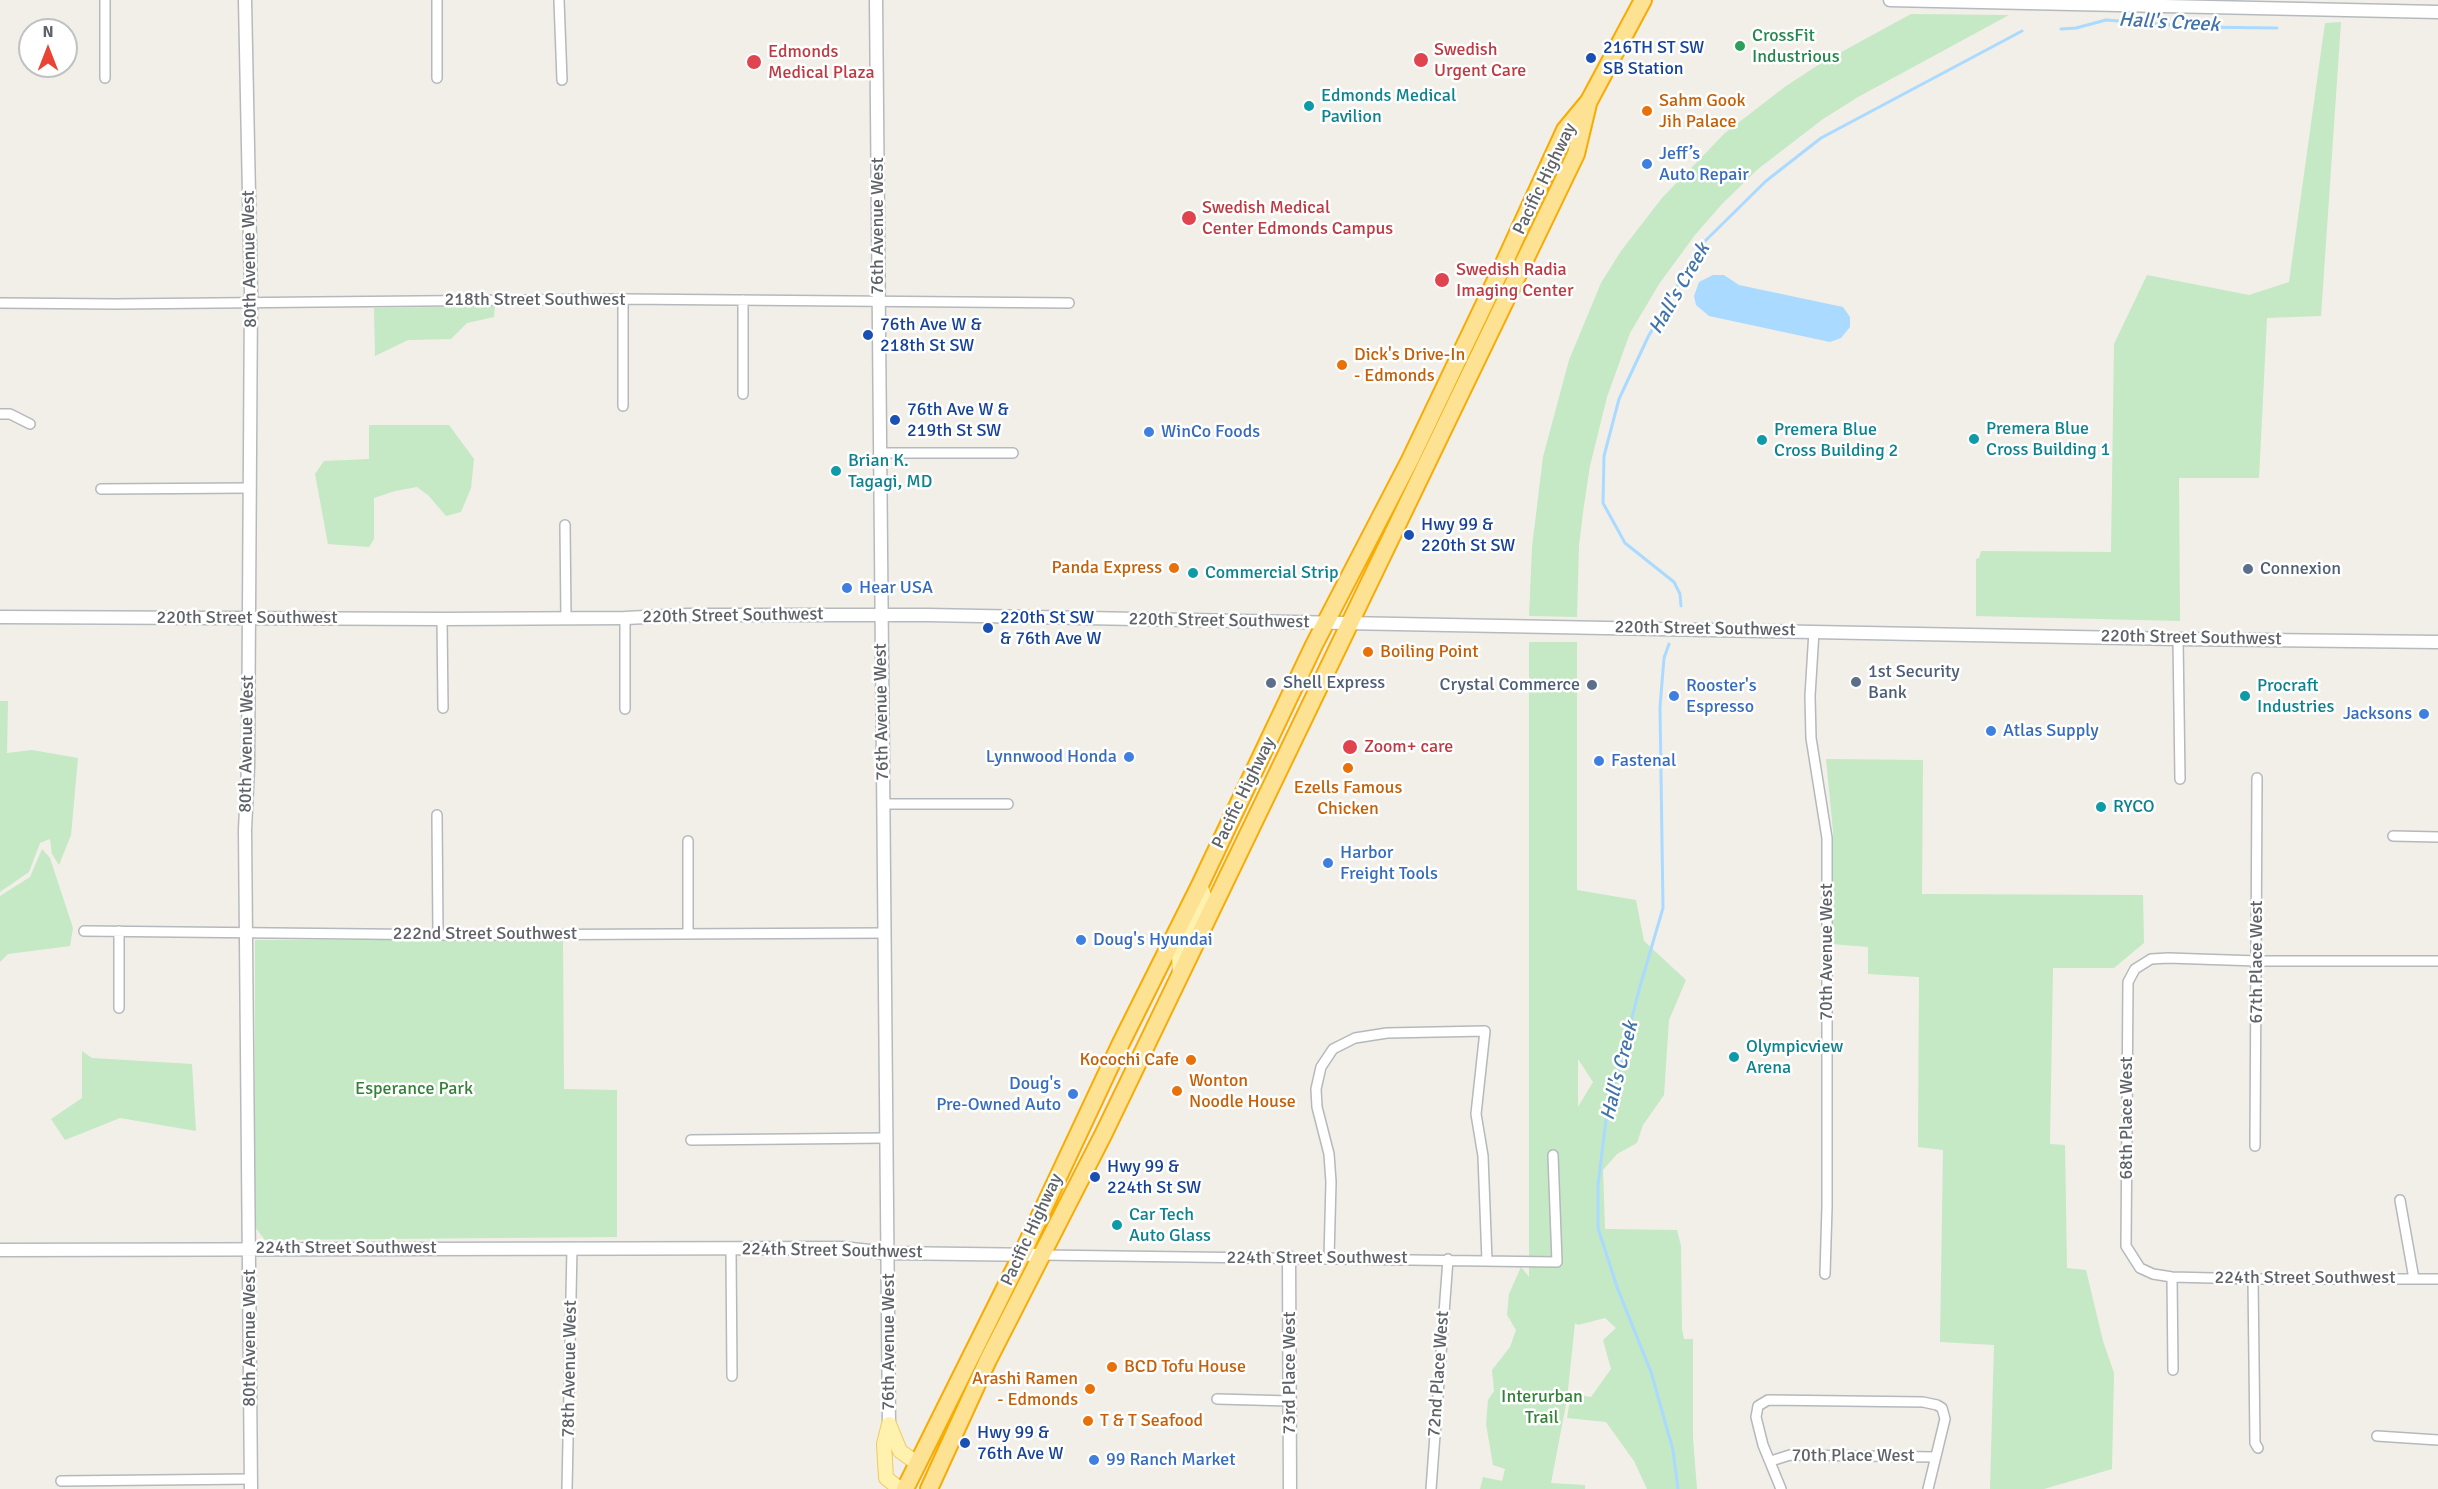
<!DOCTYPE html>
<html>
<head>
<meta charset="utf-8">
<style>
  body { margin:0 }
  #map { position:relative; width:2438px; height:1489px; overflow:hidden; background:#f1efe8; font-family:Signika,sans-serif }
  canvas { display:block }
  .north { position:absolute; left:18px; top:18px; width:60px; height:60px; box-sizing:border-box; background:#fff; border:2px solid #bfc1c3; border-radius:50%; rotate:0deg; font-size:16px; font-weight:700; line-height:24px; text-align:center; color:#5f6368 }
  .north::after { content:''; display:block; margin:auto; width:21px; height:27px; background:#ea4335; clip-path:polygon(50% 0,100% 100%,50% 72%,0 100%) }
</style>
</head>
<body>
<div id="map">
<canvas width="2438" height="1489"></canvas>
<div class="north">N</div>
</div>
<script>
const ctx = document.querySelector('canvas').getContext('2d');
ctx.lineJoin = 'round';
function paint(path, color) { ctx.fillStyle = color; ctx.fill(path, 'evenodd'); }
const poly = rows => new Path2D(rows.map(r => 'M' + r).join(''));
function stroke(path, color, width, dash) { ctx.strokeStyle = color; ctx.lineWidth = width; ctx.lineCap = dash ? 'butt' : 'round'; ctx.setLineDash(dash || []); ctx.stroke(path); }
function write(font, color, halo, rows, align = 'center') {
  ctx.font = font + ' Signika,sans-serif'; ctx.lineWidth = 5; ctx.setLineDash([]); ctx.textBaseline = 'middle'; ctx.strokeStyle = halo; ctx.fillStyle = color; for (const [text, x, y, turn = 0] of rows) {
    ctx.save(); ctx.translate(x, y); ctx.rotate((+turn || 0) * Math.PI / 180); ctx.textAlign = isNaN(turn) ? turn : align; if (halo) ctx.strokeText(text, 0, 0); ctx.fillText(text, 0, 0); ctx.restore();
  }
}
paint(poly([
  [1911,14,2009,15,1858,97,1823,119,1758,169,1722,204,1695,235,1659,284,1630,333,1607,397,1590,466,1584,505,1579,545,1577,617,1529,616,1532,547,1543,457,1569,360,1601,283,1621,251,1662,198,1725,133,1786,86,1823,62],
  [2341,22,2321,316,2267,318,2259,478,2179,478,2180,621,1976,616,1976,559,1979,558,1981,551,2111,552,2114,344,2147,275,2249,295,2289,282,2325,23],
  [495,306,494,317,467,323,451,339,408,340,375,356,374,308],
  [369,425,449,425,474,459,471,488,461,512,446,516,428,495,417,487,395,491,374,498,374,539,369,547,328,544,315,474,324,461,369,459],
  [1529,642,1577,642,1577,890,1636,900,1644,941,1686,980,1669,1020,1664,1095,1643,1125,1637,1143,1617,1154,1603,1170,1605,1229,1677,1230,1681,1246,1682,1329,1684,1339,1693,1339,1693,1438,1697,1489,1647,1489,1634,1461,1606,1422,1567,1418,1571,1394,1591,1397,1611,1369,1603,1340,1616,1328,1605,1318,1578,1325,1575,1323,1567,1399,1551,1483,1585,1485,1585,1489,1480,1489,1483,1477,1502,1481,1505,1469,1493,1465,1486,1424,1488,1400,1494,1391,1492,1370,1510,1347,1516,1330,1507,1315,1509,1294,1521,1267,1529,1277],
  [1578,1059,1593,1082,1578,1107],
  [0,701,8,701,7,753,32,750,78,758,71,835,59,865,52,854,50,839,40,843,29,872,0,892],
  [1826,759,1923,760,1922,894,2143,895,2144,943,2114,968,2053,968,2050,1144,2065,1145,2067,1268,2086,1270,2103,1341,2114,1373,2112,1469,2044,1489,1990,1489,1994,1345,1940,1342,1943,1150,1918,1147,1919,977,1868,974,1868,947,1832,944,1833,831],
  [42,849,50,858,73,928,70,946,8,954,0,962,0,896,30,877],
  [255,940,563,940,564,1089,617,1090,617,1237,265,1240,255,1227],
  [82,1051,92,1058,192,1064,196,1131,120,1118,65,1140,51,1119,82,1098]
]), '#c5e8c5');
paint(poly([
  [1713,275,1724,275,1739,285,1843,307,1850,317,1850,327,1841,338,1830,342,1709,316,1696,305,1694,296,1699,282]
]), '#aadaff');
stroke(poly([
  [2061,29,2076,28,2106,20,2196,27,2277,28],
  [1681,606,1680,594,1674,582,1625,543,1603,503,1604,456,1619,399,1648,337,1700,246,1766,181,1821,138,2022,31],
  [1669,644,1664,658,1660,707,1663,908,1639,990,1606,1120,1598,1185,1598,1228,1617,1287,1651,1372,1673,1450,1678,1489]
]), '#aadaff', 3);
const street = poly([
  [437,0,437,78],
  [559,0,562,80],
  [105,78,105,0],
  [743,300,743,394],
  [0,303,115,304,623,299,1069,303],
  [623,406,623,299],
  [0,414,10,414,30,424],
  [879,453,1013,453],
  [101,489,249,488],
  [565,525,566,618],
  [625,618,625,709],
  [442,619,443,708],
  [1814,631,1810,696,1811,738,1827,838,1827,1207,1825,1274],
  [2178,639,2180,779],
  [884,804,1008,804],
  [437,815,438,934],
  [2393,836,2438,837],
  [688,841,688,934],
  [84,931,459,935,885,933],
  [119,931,119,1008],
  [2438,961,2257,961,2168,958,2151,959,2135,969,2128,982,2126,1246,2140,1268,2153,1274,2172,1277,2253,1279,2438,1279],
  [691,1140,887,1138],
  [2255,1146,2257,778],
  [2400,1200,2414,1279],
  [731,1249,732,1376],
  [1041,1255,1557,1262,1553,1155],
  [1329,1258,1331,1182,1329,1154,1317,1107,1316,1089,1321,1067,1333,1049,1355,1038,1387,1033,1485,1031,1476,1114,1483,1156,1487,1261],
  [2172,1277,2173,1370],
  [2253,1279,2255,1443,2258,1448],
  [1217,1399,1290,1401],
  [2377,1436,2438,1440],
  [1771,1461,1790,1455,1935,1457],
  [61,1481,251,1479],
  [567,1489,572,1248],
  [1431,1489,1448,1259],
  [1781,1489,1763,1445,1756,1417,1758,1406,1768,1400,1923,1402,1937,1405,1942,1408,1945,1419,1928,1489]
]);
const secondary = poly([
  [245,0,251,293,248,767,245,830,251,1489],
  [876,0,889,1424],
  [1890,0,2438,12],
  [0,617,442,619,625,618,688,615,928,615,2178,639,2438,642],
  [0,1250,842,1248,888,1253,1041,1255],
  [1289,1257,1290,1489]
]);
const primary = poly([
  [1180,975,1179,955,1204,896,1200,885],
  [889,1424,884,1444,886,1478,900,1489],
  [889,1424,900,1451,918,1464]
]);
const highway = poly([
  [905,1489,1022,1254,1121,1043,1200,885,1314,645,1410,460,1505,261,1565,130,1589,101,1643,0],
  [929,1489,988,1360,1103,1135,1576,154,1588,104]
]);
stroke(street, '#b5b8bc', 12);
stroke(secondary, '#b6babf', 15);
stroke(primary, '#f2c960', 16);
stroke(highway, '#f9ab00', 20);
stroke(street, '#fff', 9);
stroke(secondary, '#fff', 12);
stroke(primary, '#fff2af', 14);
stroke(highway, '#fde293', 16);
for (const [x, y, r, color] of [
  [1740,46,6,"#2e9e5b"],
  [1591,58,6,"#1a4fb4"],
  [1421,60,8,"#e0444e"],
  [754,62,8,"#e0444e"],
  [1309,106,6,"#0f9aa8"],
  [1647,111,6,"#e8710a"],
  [1647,164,6,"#3f7fe0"],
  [1189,218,8,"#e0444e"],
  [1442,280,8,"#e0444e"],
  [868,335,6,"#1a4fb4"],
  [1342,365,6,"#e8710a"],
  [895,420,6,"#1a4fb4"],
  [1149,432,6,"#3f7fe0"],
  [1974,439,6,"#0f9aa8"],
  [1762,440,6,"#0f9aa8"],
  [836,471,6,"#0f9aa8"],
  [1409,535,6,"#1a4fb4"],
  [1174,568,6,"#e8710a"],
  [2248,569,6,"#5c6f8a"],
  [1193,573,6,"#0f9aa8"],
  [847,588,6,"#3f7fe0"],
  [988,628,6,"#1a4fb4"],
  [1368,652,6,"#e8710a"],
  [1856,682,6,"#5c6f8a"],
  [1271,683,6,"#5c6f8a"],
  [1592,685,6,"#5c6f8a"],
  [1674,696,6,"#3f7fe0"],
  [2245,696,6,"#0f9aa8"],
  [2424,714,6,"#3f7fe0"],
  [1991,731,6,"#3f7fe0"],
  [1350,747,8,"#e0444e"],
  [1129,757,6,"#3f7fe0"],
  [1599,761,6,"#3f7fe0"],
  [1348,768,6,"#e8710a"],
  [2101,807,6,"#0f9aa8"],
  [1328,863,6,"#3f7fe0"],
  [1081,940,6,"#3f7fe0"],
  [1734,1057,6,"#0f9aa8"],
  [1191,1060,6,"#e8710a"],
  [1177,1091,6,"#e8710a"],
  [1073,1094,6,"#3f7fe0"],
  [1095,1177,6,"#1a4fb4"],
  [1117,1225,6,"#0f9aa8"],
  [1112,1367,6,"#e8710a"],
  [1090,1389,6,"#e8710a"],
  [1088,1421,6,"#e8710a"],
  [965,1443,6,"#1a4fb4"],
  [1094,1460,6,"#3f7fe0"]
]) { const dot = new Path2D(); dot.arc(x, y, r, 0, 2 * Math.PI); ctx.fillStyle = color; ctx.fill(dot); stroke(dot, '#fff', 2); }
write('18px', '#27864d', '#fff', [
  ["CrossFit",1752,36],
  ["Industrious",1752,57]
], 'left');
write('18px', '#164399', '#fff', [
  ["216TH ST SW",1603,48],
  ["SB Station",1603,69],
  ["76th Ave W &",880,325],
  ["218th St SW",880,346],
  ["76th Ave W &",907,410],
  ["219th St SW",907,431],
  ["Hwy 99 &",1421,525],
  ["220th St SW",1421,546],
  ["220th St SW",1000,618],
  ["& 76th Ave W",1000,639],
  ["Hwy 99 &",1107,1167],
  ["224th St SW",1107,1188],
  ["Hwy 99 &",977,1433],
  ["76th Ave W",977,1454]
], 'left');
write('18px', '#be3a42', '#fff', [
  ["Swedish",1434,50],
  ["Urgent Care",1434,71],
  ["Edmonds",768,52],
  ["Medical Plaza",768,73],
  ["Swedish Medical",1202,208],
  ["Center Edmonds Campus",1202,229],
  ["Swedish Radia",1456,270],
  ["Imaging Center",1456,291],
  ["Zoom+ care",1364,747]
], 'left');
write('18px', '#0d838f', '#fff', [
  ["Edmonds Medical",1321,96],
  ["Pavilion",1321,117],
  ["Premera Blue",1986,429],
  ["Cross Building 1",1986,450],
  ["Premera Blue",1774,430],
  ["Cross Building 2",1774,451],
  ["Brian K.",848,461],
  ["Tagagi, MD",848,482],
  ["Commercial Strip",1205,573],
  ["Procraft",2257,686],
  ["Industries",2257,707],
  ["RYCO",2113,807],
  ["Olympicview",1746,1047],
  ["Arena",1746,1068],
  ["Car Tech",1129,1215],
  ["Auto Glass",1129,1236]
], 'left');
write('18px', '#c56008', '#fff', [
  ["Sahm Gook",1659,101],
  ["Jih Palace",1659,122],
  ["Dick's Drive-In",1354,355],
  ["- Edmonds",1354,376],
  ["Panda Express",1162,568,"right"],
  ["Boiling Point",1380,652],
  ["Ezells Famous",1348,788,"center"],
  ["Chicken",1348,809,"center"],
  ["Kocochi Cafe",1179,1060,"right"],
  ["Wonton",1189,1081],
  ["Noodle House",1189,1102],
  ["BCD Tofu House",1124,1367],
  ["Arashi Ramen",1078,1379,"right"],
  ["- Edmonds",1078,1400,"right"],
  ["T & T Seafood",1100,1421]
], 'left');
write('18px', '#366cbe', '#fff', [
  ["Jeff’s",1659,154],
  ["Auto Repair",1659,175],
  ["WinCo Foods",1161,432],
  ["Hear USA",859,588],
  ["Rooster's",1686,686],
  ["Espresso",1686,707],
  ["Jacksons",2412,714,"right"],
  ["Atlas Supply",2003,731],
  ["Lynnwood Honda",1117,757,"right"],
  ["Fastenal",1611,761],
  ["Harbor",1340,853],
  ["Freight Tools",1340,874],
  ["Doug's Hyundai",1093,940],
  ["Doug's",1061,1084,"right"],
  ["Pre-Owned Auto",1061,1105,"right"],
  ["99 Ranch Market",1106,1460]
], 'left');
write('18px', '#5f6368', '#fff', [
  ["Pacific Highway",1545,179,-64],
  ["76th Avenue West",878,226,-90],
  ["80th Avenue West",250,259,-91],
  ["218th Street Southwest",535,300],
  ["220th Street Southwest",733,616,-1],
  ["220th Street Southwest",247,618],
  ["220th Street Southwest",1219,621,1],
  ["220th Street Southwest",1705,629,1],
  ["220th Street Southwest",2191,638,1],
  ["76th Avenue West",882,712,-91],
  ["80th Avenue West",247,744,-89],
  ["Pacific Highway",1244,793,-64],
  ["222nd Street Southwest",485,934],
  ["70th Avenue West",1827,952,-90],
  ["67th Place West",2257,962,-90],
  ["68th Place West",2127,1118,-90],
  ["Pacific Highway",1032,1230,-65],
  ["224th Street Southwest",346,1248],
  ["224th Street Southwest",832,1251,1],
  ["224th Street Southwest",1317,1258],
  ["224th Street Southwest",2305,1278],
  ["80th Avenue West",250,1338,-90],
  ["76th Avenue West",889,1342,-90],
  ["78th Avenue West",570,1369,-89],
  ["73rd Place West",1290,1373,-90],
  ["72nd Place West",1439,1374,-86],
  ["70th Place West",1853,1456]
]);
write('18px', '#4e5e75', '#fff', [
  ["Connexion",2260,569],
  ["1st Security",1868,672],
  ["Bank",1868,693],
  ["Shell Express",1283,683],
  ["Crystal Commerce",1580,685,"right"]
], 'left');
write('18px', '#348238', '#fff', [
  ["Esperance Park",414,1089],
  ["Interurban",1542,1397],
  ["Trail",1542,1418]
]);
write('italic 20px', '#4174aa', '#fff', [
  ["Hall's Creek",2169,23,3],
  ["Hall's Creek",1680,289,-60],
  ["Hall's Creek",1620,1071,-76]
]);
</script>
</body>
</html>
